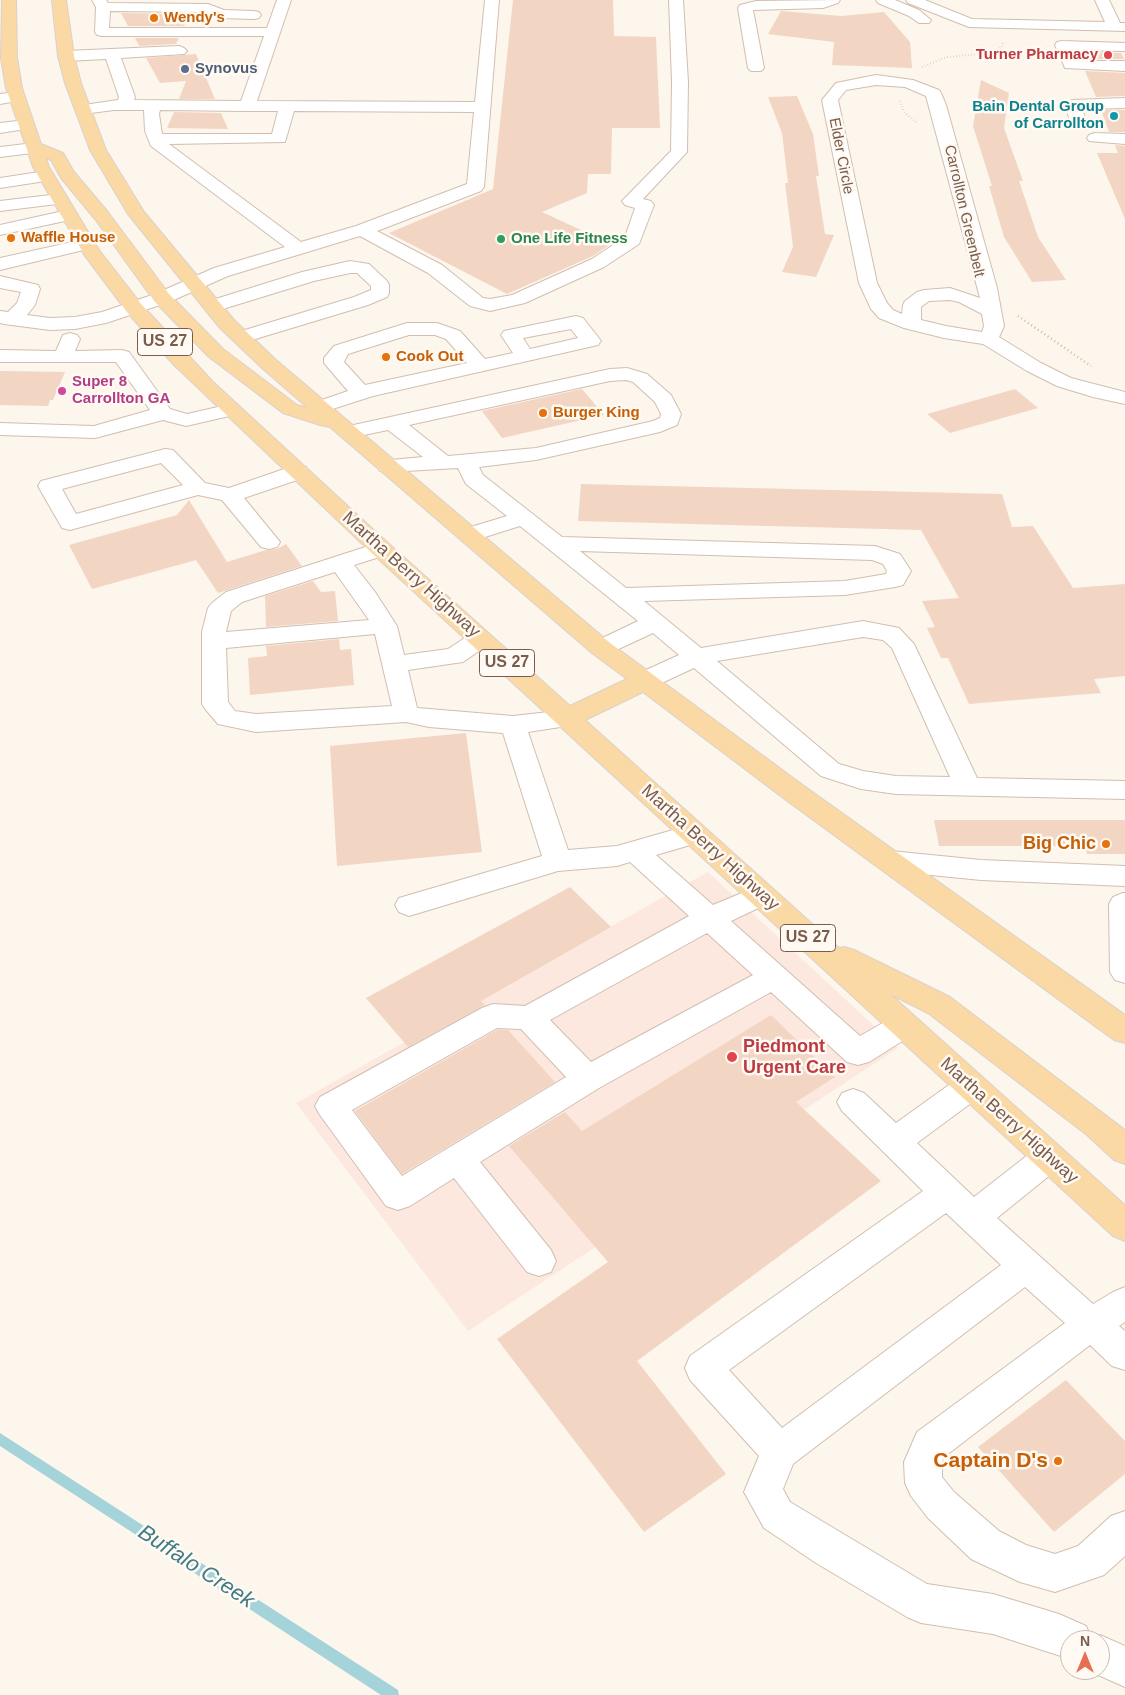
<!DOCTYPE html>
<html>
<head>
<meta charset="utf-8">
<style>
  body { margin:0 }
  #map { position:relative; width:1125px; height:1695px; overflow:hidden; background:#fdf6ec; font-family:Helvetica,sans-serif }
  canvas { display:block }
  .north { position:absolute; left:1060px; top:1630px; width:50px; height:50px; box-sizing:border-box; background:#fffaf3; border:1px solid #cabbb1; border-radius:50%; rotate:0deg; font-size:14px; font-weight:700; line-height:20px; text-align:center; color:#7a5c4d }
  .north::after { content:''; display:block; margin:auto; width:18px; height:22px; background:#e76f51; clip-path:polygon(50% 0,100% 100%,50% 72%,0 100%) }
</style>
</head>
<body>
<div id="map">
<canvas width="1125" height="1695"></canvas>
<div class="north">N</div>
</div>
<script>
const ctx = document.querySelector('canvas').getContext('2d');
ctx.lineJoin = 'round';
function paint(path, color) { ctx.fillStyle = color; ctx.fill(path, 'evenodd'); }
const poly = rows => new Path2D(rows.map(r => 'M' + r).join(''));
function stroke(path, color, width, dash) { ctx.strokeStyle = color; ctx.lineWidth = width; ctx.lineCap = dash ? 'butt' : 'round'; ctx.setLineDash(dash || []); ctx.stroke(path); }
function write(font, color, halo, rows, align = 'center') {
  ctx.font = font + ' Helvetica,sans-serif'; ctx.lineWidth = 5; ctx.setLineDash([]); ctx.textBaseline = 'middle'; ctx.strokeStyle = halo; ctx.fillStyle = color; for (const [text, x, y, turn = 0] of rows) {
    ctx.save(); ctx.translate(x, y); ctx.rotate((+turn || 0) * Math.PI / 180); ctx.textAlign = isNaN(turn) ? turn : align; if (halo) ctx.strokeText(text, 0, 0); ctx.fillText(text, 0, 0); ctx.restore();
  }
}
paint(poly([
  [708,872,898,1048,468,1331,296,1103]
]), '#fde8e0');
paint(poly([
  [0,1433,398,1690,399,1695,381,1695,0,1446,0,1433]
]), '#a5d3da');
paint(poly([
  [513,0,613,0,614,36,656,37,660,128,612,128,611,174,588,174,587,193,542,212,611,244,593,256,507,294,389,233,493,189],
  [781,11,841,16,884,12,910,42,912,68,832,65,834,42,768,34],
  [121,13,189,14,184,26,128,26],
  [135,38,179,38,176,44,139,46],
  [1093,52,1121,53,1124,59,1096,59],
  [196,54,215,99,179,99,186,81,160,83,146,58],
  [1085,71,1125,73,1125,96,1096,97],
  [981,80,1009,93,1004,128,1023,181,1019,181,1038,237,1066,280,1032,282,1004,237,989,186,992,186,973,126],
  [797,96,813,134,819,176,816,176,825,234,834,235,816,277,782,272,793,247,785,183,788,183,782,133,768,97],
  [1101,110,1125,110,1125,132,1109,132],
  [174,112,221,113,228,129,167,128],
  [1115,145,1125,146,1125,219,1097,153,1118,153],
  [0,371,65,372,53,400,50,400,48,406,0,405],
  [582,389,604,415,502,438,482,411],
  [1015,389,1038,408,950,433,927,414],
  [581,484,1002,494,1012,527,1033,526,1073,588,1125,584,1125,676,1094,679,1101,693,969,704,948,658,941,658,927,628,935,627,922,601,959,598,921,530,578,521],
  [189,500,227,562,266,550,277,549,286,544,302,566,218,593,196,560,92,589,69,545,177,515],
  [313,581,321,592,335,591,338,621,266,627,265,596],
  [339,639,340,650,351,649,354,685,250,695,248,658,267,656,266,646],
  [466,733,482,852,337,866,330,746],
  [934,820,1125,820,1125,854,1087,854,1085,846,939,846],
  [570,887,611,927,481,1001,485,1005,408,1047,366,998],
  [771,1015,835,1077,796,1102,881,1181,637,1361,726,1474,644,1532,497,1339,608,1262,509,1146,565,1112,582,1131],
  [497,1030,508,1030,555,1082,402,1174,355,1111],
  [1066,1380,1125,1441,1125,1474,1054,1532,978,1447]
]), '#f3d5c3');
const minor = poly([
  [92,0,106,0,108,3,208,4,224,10,254,11,259,12,261,15,259,18,254,19,221,18,206,12,110,11,109,28,267,28,277,0,291,0,257,101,475,102,485,0,499,0,484,187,481,191,377,231,442,265,483,298,490,299,512,295,592,259,625,237,635,208,625,205,622,201,671,151,672,82,669,0,683,0,688,82,687,152,643,199,651,201,654,205,639,244,604,267,525,303,490,311,470,306,428,273,360,236,228,276,169,302,106,323,75,329,50,330,4,324,0,323,0,311,8,312,17,303,21,292,0,288,0,276,38,285,40,289,35,305,27,315,50,318,75,317,102,312,155,294,214,268,285,247,151,146,145,131,144,110,114,110,83,114,77,112,75,109,77,106,118,100,119,97,106,59,66,61,61,59,58,56,61,53,66,51,179,46,184,48,187,51,184,54,121,58,135,97,134,100,241,101,264,36,102,36,97,35,95,32,96,7,92,0],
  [160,110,247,111,278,111,272,134,162,134,159,114,160,110],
  [294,111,474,112,467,184,356,226,301,242,169,144,285,142,294,111],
  [840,0,838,3,823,8,753,10,764,68,761,71,751,71,748,68,738,8,740,5,756,1,840,0],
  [876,0,895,0,919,10,931,20,929,23,919,23,909,16,878,3,876,0],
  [906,0,925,0,972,19,1105,22,1095,0,1109,0,1120,23,1125,23,1125,31,969,27,908,3,906,0],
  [1062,41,1125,43,1125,51,1071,50,1076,61,1125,61,1125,71,1065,68,1055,45,1057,42,1062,41],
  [876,75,913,80,939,90,941,93,946,105,997,288,1004,326,999,337,1041,363,1071,378,1125,392,1125,404,1093,397,1057,386,1027,371,983,344,944,338,904,328,879,318,871,309,859,283,822,100,836,83,876,75],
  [876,85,905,87,926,96,980,298,950,288,924,290,917,292,905,301,903,305,902,314,893,310,887,303,877,283,838,100,846,90,876,85],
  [950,300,959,302,982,314,984,326,982,332,946,326,921,320,921,307,929,301,950,300],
  [17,92,23,94,25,97,23,100,0,104,0,94,17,92],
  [1125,98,1125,108,1082,109,1087,123,1085,126,1079,128,1073,126,1071,123,1065,105,1067,102,1073,100,1125,98],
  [26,120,32,122,34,125,32,128,0,133,0,123,26,120],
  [1095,133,1125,134,1125,144,1089,141,1087,138,1089,135,1095,133],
  [34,143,40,144,42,148,40,152,0,157,0,147,34,143],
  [46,171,52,172,54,176,52,180,0,188,0,178,46,171],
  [59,194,65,195,68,199,65,203,0,211,0,201,59,194],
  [68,210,74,211,77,215,74,219,0,235,0,225,68,210],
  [86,239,92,240,95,244,92,248,0,270,0,258,86,239],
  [350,261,369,264,387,281,389,285,389,293,387,297,368,305,242,343,235,341,232,337,235,333,354,297,371,290,371,286,357,273,350,273,314,281,213,312,206,310,203,306,206,302,302,272,350,261],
  [576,316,583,318,598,337,601,341,598,345,373,396,320,413,313,411,310,407,313,403,348,391,324,363,324,358,334,346,407,323,437,323,460,331,485,359,513,353,501,335,504,331,576,316],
  [571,329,578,338,530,349,523,338,571,329],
  [409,335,435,335,446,339,467,363,365,385,344,362,348,354,409,335],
  [70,333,77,335,80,339,75,351,122,350,129,352,170,409,187,414,231,404,238,406,241,410,238,414,186,426,163,420,95,438,0,435,0,423,94,426,150,410,116,362,0,362,0,350,56,351,63,335,70,333],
  [627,368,647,374,671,395,681,414,677,425,660,432,536,460,479,467,483,475,562,537,875,546,900,554,911,571,903,585,895,587,845,595,644,601,701,648,863,621,899,628,914,644,977,778,1125,781,1125,799,896,794,861,789,821,776,694,668,653,687,644,689,635,687,632,681,635,675,679,655,653,633,610,653,601,656,592,653,589,648,592,643,638,621,520,526,469,542,461,540,458,535,461,530,507,516,466,484,458,468,388,472,380,471,377,466,380,461,423,457,388,430,349,438,342,436,339,432,342,428,349,426,610,369,627,368],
  [626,380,633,382,655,402,661,414,660,418,653,421,536,448,448,456,409,425,610,381,626,380],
  [580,551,872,560,883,564,887,571,886,574,845,581,626,588,580,551],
  [863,637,883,640,892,648,950,777,896,776,863,771,839,764,717,661,863,637],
  [165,449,173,450,205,483,229,488,290,467,298,466,306,467,309,472,306,477,244,498,280,542,277,547,269,549,261,547,222,500,198,495,70,530,62,528,38,486,41,481,165,449],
  [161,463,183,485,76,514,62,489,161,463],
  [381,542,389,544,392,549,389,554,354,565,375,592,397,626,404,655,448,649,471,634,480,631,489,634,492,639,489,644,463,662,408,670,417,708,513,716,567,710,576,712,580,718,576,724,567,726,528,732,568,850,617,846,694,824,704,827,708,834,704,841,656,855,713,905,761,885,771,888,775,895,771,902,731,921,860,1036,893,1017,904,1013,915,1017,919,1025,915,1033,869,1062,858,1065,847,1062,771,992,599,1088,480,1162,551,1250,556,1261,551,1272,539,1276,527,1272,454,1178,410,1206,398,1210,386,1206,320,1115,315,1106,320,1097,482,1008,493,1004,525,1006,689,916,630,862,617,866,558,871,409,916,399,912,395,905,399,898,542,856,503,733,429,727,406,722,256,732,218,724,206,710,202,704,202,632,208,608,212,603,226,592,381,542],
  [335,572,369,620,226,632,231,611,242,602,335,572],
  [375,634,392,706,256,714,235,711,228,702,226,648,375,634],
  [707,933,753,975,591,1062,550,1020,707,933],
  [497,1028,521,1029,566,1077,402,1176,352,1110,497,1028],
  [891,851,981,860,1125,866,1125,886,981,880,891,871,881,868,877,861,881,854,891,851],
  [1123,893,1125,893,1125,983,1115,980,1110,972,1109,904,1113,897,1123,893],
  [971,1073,982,1077,987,1086,982,1095,917,1143,974,1197,1038,1147,1049,1143,1060,1147,1065,1157,1060,1167,997,1218,1093,1304,1113,1292,1125,1287,1125,1322,1119,1326,1125,1331,1125,1370,1112,1366,1090,1345,944,1457,942,1462,942,1477,954,1492,999,1531,1026,1545,1055,1554,1078,1546,1111,1516,1125,1511,1125,1556,1104,1575,1055,1592,1020,1582,971,1559,928,1518,911,1496,905,1483,904,1462,917,1432,1065,1323,1025,1287,793,1464,783,1489,790,1502,927,1584,993,1594,1059,1614,1086,1626,1091,1638,1100,1635,1125,1646,1125,1687,1087,1670,1100,1670,1100,1640,1070,1640,1070,1659,993,1634,921,1623,907,1617,816,1563,764,1528,744,1492,759,1456,690,1380,685,1368,690,1356,923,1191,842,1111,837,1102,842,1093,853,1089,864,1093,896,1123,960,1077,971,1073],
  [946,1213,1001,1265,782,1428,729,1370,946,1213]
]);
const major = poly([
  [2,0,16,0,17,58,22,88,41,144,63,153,74,172,107,211,169,294,223,349,297,405,308,408,262,368,220,328,128,214,90,150,65,83,58,56,52,0,66,0,74,56,81,83,106,150,144,212,234,320,276,360,610,643,804,786,1125,1015,1125,1043,1114,1040,786,800,643,692,585,720,839,948,844,947,854,950,950,997,1125,1130,1125,1164,1114,1160,1087,1135,928,1013,890,994,1125,1205,1125,1241,1113,1236,373,554,173,364,127,312,85,256,33,167,6,88,1,58,2,0],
  [46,158,51,160,61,178,95,219,155,302,209,357,283,413,320,425,330,427,592,653,627,679,570,706,389,544,213,382,141,304,99,250,49,167,46,158]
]);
stroke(minor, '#d1beb0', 2);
stroke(major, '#dad1cd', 2);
stroke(poly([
  [922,67,947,57,989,53,1002,47,1003,42],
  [900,101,904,112,917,123]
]), '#d9b8a5', 2, [0.5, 2.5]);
stroke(poly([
  [1018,316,1091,366]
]), '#d9b8a5', 2.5, [1, 3]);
paint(minor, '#fff');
paint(major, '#fbd9a5');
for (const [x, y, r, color] of [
  [154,18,5,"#e8710a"],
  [1108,55,5,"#e0444e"],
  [185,69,5,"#5c6f8a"],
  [1114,116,5,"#0f9aa8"],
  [11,238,5,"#e8710a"],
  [501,239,5,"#2e9e5b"],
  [386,357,5,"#e8710a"],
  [62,391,5,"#d1479c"],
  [543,413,5,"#e8710a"],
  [1106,844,5,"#e8710a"],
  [732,1057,6,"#e0444e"],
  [1058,1461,5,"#e8710a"]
]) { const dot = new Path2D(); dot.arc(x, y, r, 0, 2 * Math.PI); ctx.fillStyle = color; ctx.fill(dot); stroke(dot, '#fffaf3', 2); }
write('bold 15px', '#c56008', '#fffaf3', [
  ["Wendy's",164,18],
  ["Waffle House",21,238],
  ["Cook Out",396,357],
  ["Burger King",553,413]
], 'left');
write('bold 15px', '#be3a42', '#fffaf3', [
  ["Turner Pharmacy",1098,55]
], 'right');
write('bold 15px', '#4e5e75', '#fffaf3', [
  ["Synovus",195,69]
], 'left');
write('bold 15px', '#0d838f', '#fffaf3', [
  ["Bain Dental Group",1104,107],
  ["of Carrollton",1104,124]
], 'right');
write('15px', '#7a5c4d', '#fffaf3', [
  ["Elder Circle",841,156,79],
  ["Carrollton Greenbelt",964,211,77]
]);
write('bold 15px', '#27864d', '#fffaf3', [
  ["One Life Fitness",511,239]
], 'left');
write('bold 15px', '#b23c85', '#fffaf3', [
  ["Super 8",72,382],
  ["Carrollton GA",72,399]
], 'left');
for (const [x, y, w] of [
  [165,342,55],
  [507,663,55],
  [808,938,55]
]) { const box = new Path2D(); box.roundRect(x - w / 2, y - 13.5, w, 27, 4); ctx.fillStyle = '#fffaf3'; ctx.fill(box); stroke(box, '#7a5c4d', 1); }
write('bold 16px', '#7a5c4d', null, [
  ["US 27",165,342],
  ["US 27",507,663],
  ["US 27",808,938]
]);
write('18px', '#7a5c4d', '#fffaf3', [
  ["Martha Berry Highway",411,575,42],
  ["Martha Berry Highway",710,848,42],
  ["Martha Berry Highway",1009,1121,42]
]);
write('bold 18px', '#c56008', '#fffaf3', [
  ["Big Chic",1096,844]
], 'right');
write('bold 18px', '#be3a42', '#fffaf3', [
  ["Piedmont",743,1047],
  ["Urgent Care",743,1068]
], 'left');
write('bold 21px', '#c56008', '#fffaf3', [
  ["Captain D's",1048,1461]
], 'right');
write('italic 22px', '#437c86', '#fffaf3', [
  ["Buffalo Creek",196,1567,33]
]);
</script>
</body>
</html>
